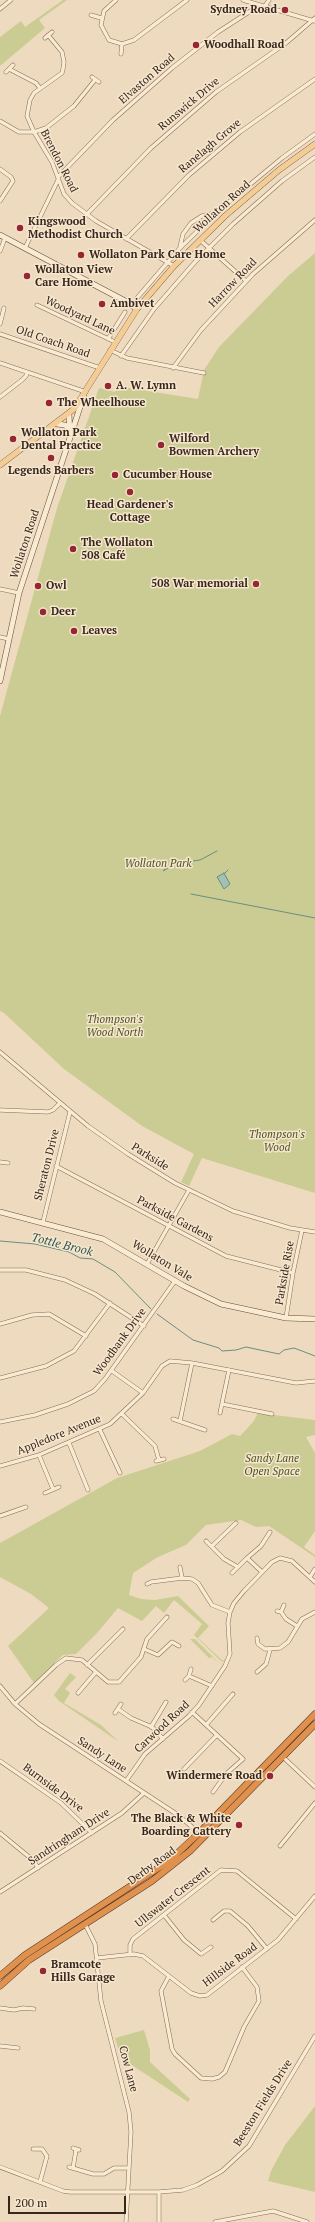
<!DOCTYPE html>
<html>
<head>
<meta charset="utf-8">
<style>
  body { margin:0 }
  #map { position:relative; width:315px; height:2222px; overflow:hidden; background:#eedbbf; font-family:"PT Serif",serif }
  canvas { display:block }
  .scale { position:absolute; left:8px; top:2196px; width:118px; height:18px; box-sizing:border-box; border:2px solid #36261c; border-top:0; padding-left:5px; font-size:12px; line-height:14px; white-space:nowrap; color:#36261c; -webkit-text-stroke:3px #f6e6ce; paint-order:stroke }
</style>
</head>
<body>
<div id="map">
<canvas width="315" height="2222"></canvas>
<div class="scale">200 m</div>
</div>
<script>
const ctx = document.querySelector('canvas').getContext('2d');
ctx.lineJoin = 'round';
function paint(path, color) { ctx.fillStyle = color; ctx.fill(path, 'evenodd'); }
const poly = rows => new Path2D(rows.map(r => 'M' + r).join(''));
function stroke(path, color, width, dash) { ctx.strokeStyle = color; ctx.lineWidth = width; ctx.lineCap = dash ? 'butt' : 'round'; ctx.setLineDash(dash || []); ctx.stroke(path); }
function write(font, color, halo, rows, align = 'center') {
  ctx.font = font + ' "PT Serif",serif'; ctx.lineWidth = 3; ctx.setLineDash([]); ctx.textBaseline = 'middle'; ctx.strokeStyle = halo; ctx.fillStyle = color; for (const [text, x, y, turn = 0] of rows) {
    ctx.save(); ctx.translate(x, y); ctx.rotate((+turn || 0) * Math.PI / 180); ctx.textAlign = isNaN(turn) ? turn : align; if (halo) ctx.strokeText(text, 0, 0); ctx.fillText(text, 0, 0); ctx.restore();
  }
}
paint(poly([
  [63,0,67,0,39,20,45,28,0,66,0,37,21,21,25,27],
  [315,253,315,1193,202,1158,189,1186,181,1182,194,1154,142,1126,64,1069,4,1013,0,1011,0,716,57,508,99,388,115,392,117,386,198,399,204,370,219,347,288,276],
  [258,1413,315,1420,315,1435,306,1437,315,1453,315,1531,304,1547,315,1555,315,1557,269,1526,256,1527,241,1520,206,1525,186,1545,158,1557,133,1573,129,1595,141,1599,155,1600,178,1596,209,1626,198,1638,223,1661,225,1658,224,1662,221,1661,194,1635,202,1624,174,1600,164,1613,156,1606,142,1621,118,1608,97,1633,76,1654,63,1655,34,1683,8,1646,49,1608,31,1594,0,1577,0,1543,117,1478,200,1451,232,1434,240,1436,253,1422],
  [190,1639,195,1639,221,1665,212,1657,209,1658],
  [70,1673,76,1677,65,1689,70,1693,64,1703,101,1725,119,1742,59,1701,54,1695],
  [144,2030,150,2050,150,2062,190,2099,188,2102,121,2058,115,2038],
  [315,2106,315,2192,268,2181,271,2171,285,2145]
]), '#cbcc93');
const water = poly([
  [224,873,230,884,224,889,217,877,224,873]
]);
paint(water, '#a2c0b4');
stroke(water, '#698e81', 1);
stroke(poly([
  [165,869,163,871,182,860,185,862,200,860,217,851],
  [224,874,228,870],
  [191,894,315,918],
  [0,1241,35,1244,69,1252,80,1258,93,1259,115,1272,151,1309],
  [157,1314,193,1340,219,1348,222,1351,236,1350,246,1347,279,1354,284,1350,294,1348,315,1356]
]), '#698e81', 1);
const street = poly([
  [116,0,104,11,101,25,109,40,122,44,134,40,187,0],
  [243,0,314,21],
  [265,6,269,0],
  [0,9,11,0],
  [91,15,101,18],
  [48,35,62,52,64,62,63,69,62,73,34,93,30,100,27,116,34,132,52,162,64,194,72,203,96,221,174,266],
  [45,38,52,32],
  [121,54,122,44],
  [9,69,36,83,40,88],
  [6,72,13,65],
  [92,77,99,82],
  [0,121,19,132,34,132,46,128,74,106,95,80],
  [0,169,11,177,13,181,0,201],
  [58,177,113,120,172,68,218,32,252,10,256,5],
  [87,214,151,148,216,92,286,43,315,18],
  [126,239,189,175,240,132,315,79],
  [200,240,246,281],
  [180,247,183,234,191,223,202,216,215,213],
  [25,248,58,180],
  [0,251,5,238],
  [137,298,180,248,218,211,282,158,315,134],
  [37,305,115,342],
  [0,324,4,308],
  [0,334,100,368],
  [108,339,125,312],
  [110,350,127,358,204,373],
  [121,356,154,309,195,262,233,224,282,181,315,157],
  [0,363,86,392],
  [173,368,201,330,253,274,315,220],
  [0,397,22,380,26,376,27,372],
  [0,589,19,593],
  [0,637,9,639],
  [0,1052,88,1126,128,1154,175,1183,233,1211,290,1228,315,1232],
  [0,1110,48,1112,53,1110,59,1104],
  [0,1162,8,1163],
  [56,1166,226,1256,293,1273],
  [43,1222,70,1112],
  [147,1264,189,1190],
  [0,1270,26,1270,65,1280,95,1294,144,1326],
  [286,1318,293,1273,302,1230],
  [0,1324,32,1315,49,1314,86,1336],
  [112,1371,143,1393],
  [0,1378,46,1366,74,1351,110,1303],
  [222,1404,272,1414],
  [220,1413,229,1370],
  [122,1414,155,1446,159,1460],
  [173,1419,205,1430],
  [180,1421,192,1363],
  [0,1422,35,1415,68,1404,94,1391,105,1379,175,1281],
  [100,1430,120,1473],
  [69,1443,88,1490],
  [39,1455,53,1489],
  [156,1461,164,1459],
  [0,1466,39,1455,110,1424,143,1393,162,1366,170,1361,192,1363,296,1383,315,1381],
  [45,1493,59,1487],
  [0,1516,26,1507],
  [206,1541,224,1559,238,1567,247,1558,262,1572],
  [212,1546,236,1523],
  [247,1558,261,1546,270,1532],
  [180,1567,182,1578],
  [232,1573,238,1567],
  [310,1577,315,1569],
  [147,1584,151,1582,182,1578,192,1579,198,1583,212,1605,230,1612],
  [277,1611,281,1612,284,1605],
  [281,1612,286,1619,297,1626],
  [257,1638,258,1644,265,1649,280,1648,288,1642,302,1619,315,1612],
  [144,1649,158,1655,172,1642,179,1646],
  [87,1665,123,1629],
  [257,1672,266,1664,270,1650],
  [189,1676,212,1686],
  [185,1680,189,1676,191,1669],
  [0,1686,15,1704,39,1724,178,1815,199,1833],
  [78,1693,96,1672],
  [15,1704,56,1665,66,1658,82,1660,108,1682,119,1682,141,1657,147,1639,167,1617],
  [118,1709,131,1718,152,1727,163,1739],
  [192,1712,243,1759,226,1774,213,1792],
  [115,1713,121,1704],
  [206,1725,233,1694],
  [151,1727,166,1702],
  [283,1757,315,1787],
  [0,1761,61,1803,92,1833],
  [184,1769,217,1735],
  [126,1781,145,1754,189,1716,199,1705,225,1666,230,1654,228,1623,230,1612,234,1603,244,1591,272,1562,280,1558,292,1561,315,1582],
  [0,1833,34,1861,38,1868],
  [280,1846,315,1803],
  [0,1892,122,1813,144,1793],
  [164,1915,184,1940,201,1954,211,1947],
  [213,1920,224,1911,230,1911,248,1926,267,1949],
  [85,1924,95,1944,101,2001,129,2112,131,2132,126,2222],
  [130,1955,130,1945,133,1939,221,1870,237,1871,296,1919],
  [97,1958,134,1954,143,1956,191,1993,200,1996,207,1995,278,1940,315,1896],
  [169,1976,161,1991,172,2049,175,2054,201,2078,212,2079,219,2077,225,2072,244,2027,259,2001,257,1987,242,1967],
  [0,2008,14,2010,23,2008,34,2009],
  [0,2046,18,2048],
  [73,2148,79,2150],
  [33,2149,42,2149,47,2156,40,2182],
  [0,2167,63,2191,70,2192,159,2192,183,2190,197,2185,222,2171,249,2146,315,2036],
  [69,2167,93,2174,104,2174,114,2168,129,2168],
  [73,2168,76,2150],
  [159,2222,159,2192],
  [215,2222,273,2211,307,2222]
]);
const secondary = poly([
  [0,235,127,302,137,309],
  [69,415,70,435],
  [57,424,65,425,69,429],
  [0,681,19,593,84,395],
  [0,1212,103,1239,184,1286,221,1304,286,1318,315,1319]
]);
const primary = poly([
  [0,465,74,409,137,309,174,266,225,216,279,170,315,144]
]);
const highway = poly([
  [0,1976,25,1955,169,1861,199,1833,315,1714],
  [0,1986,29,1960,152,1881,190,1851,315,1724]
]);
stroke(street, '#876c57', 4.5);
stroke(secondary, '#684d3a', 6);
stroke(primary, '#543b2c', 6);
stroke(highway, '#543b2c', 7);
stroke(street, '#f9ead2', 3.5);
stroke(secondary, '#f9ead2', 5);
stroke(primary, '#f3cd95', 5.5);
stroke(highway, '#e0914d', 6);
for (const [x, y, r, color] of [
  [285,10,4,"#972632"],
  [196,45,4,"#972632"],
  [20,228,4,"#972632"],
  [81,255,4,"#972632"],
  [27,276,4,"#972632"],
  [102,304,4,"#972632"],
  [108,386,4,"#972632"],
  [49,403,4,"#972632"],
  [13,439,4,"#972632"],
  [161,445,4,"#972632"],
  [51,458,4,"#972632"],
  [115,475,4,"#972632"],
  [130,492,4,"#972632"],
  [73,549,4,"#972632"],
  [256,584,4,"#972632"],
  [38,586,4,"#972632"],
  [43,612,4,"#972632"],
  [74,631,4,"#972632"],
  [270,1776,4,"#972632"],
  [239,1825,4,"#972632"],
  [43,1971,4,"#972632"]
]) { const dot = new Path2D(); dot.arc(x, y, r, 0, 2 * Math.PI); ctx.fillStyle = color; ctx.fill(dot); stroke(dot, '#f6e6ce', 1.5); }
write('bold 11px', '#36261c', '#f6e6ce', [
  ["Sydney Road",277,10,"right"],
  ["Woodhall Road",204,45],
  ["Kingswood",28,222],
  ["Methodist Church",28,235],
  ["Wollaton Park Care Home",89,255],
  ["Wollaton View",35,270],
  ["Care Home",35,283],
  ["Ambivet",110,304],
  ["A. W. Lymn",116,386],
  ["The Wheelhouse",57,403],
  ["Wollaton Park",21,433],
  ["Dental Practice",21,446],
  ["Wilford",169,439],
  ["Bowmen Archery",169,452],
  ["Legends Barbers",51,471,"center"],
  ["Cucumber House",123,475],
  ["Head Gardener's",130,505,"center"],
  ["Cottage",130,518,"center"],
  ["The Wollaton",81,543],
  ["508 Café",81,556],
  ["508 War memorial",248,584,"right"],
  ["Owl",46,586],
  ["Deer",51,612],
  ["Leaves",82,631],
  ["Windermere Road",262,1776,"right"],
  ["The Black & White",231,1819,"right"],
  ["Boarding Cattery",231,1832,"right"],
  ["Bramcote",51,1965],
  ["Hills Garage",51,1978]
], 'left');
write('11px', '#36261c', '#f6e6ce', [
  ["Elvaston Road",147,79,-41],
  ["Runswick Drive",189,104,-40],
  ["Ranelagh Grove",210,146,-40],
  ["Brendon Road",59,161,63],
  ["Wollaton Road",222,207,-42],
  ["Harrow Road",233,283,-46],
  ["Woodyard Lane",80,316,25],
  ["Old Coach Road",53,342,19],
  ["Wollaton Road",25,544,-72],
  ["Parkside",150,1157,32],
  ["Sheraton Drive",47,1165,-76],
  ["Parkside Gardens",175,1219,28],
  ["Wollaton Vale",162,1261,31],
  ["Parkside Rise",285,1273,-80],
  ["Woodbank Drive",120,1342,-54],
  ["Appledore Avenue",59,1435,-22],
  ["Carwood Road",162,1727,-43],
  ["Sandy Lane",102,1755,33],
  ["Burnside Drive",53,1788,37],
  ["Sandringham Drive",69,1837,-33],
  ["Derby Road",152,1866,-36],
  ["Ullswater Crescent",173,1897,-38],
  ["Hillside Road",230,1965,-37],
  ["Cow Lane",128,2069,75],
  ["Beeston Fields Drive",263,2103,-58]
]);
write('italic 11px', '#4b5322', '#f6e6ce', [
  ["Wollaton Park",158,864],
  ["Thompson's",115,1020],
  ["Wood North",115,1033],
  ["Thompson's",277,1135],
  ["Wood",277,1148],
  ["Sandy Lane",272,1459],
  ["Open Space",272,1472]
]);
write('italic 12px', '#2b564f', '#f6e6ce', [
  ["Tottle Brook",62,1245,14]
]);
</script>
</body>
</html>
